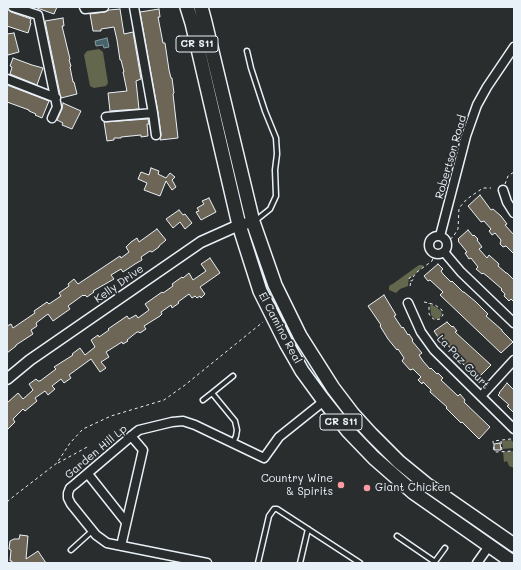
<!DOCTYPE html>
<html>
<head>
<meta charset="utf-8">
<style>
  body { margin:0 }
  #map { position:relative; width:521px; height:570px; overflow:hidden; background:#2a2d2e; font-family:Mali,sans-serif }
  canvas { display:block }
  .frame { position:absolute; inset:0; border:8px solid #e8f1f8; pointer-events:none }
</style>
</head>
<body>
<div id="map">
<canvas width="521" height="570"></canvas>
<div class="frame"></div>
</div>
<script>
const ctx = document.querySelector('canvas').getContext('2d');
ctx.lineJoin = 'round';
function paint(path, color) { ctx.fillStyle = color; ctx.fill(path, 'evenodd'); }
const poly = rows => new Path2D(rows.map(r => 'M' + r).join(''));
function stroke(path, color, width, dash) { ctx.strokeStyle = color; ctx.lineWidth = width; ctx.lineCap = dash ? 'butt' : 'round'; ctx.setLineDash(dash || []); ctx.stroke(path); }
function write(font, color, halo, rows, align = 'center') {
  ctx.font = font + ' Mali,sans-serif'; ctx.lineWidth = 3.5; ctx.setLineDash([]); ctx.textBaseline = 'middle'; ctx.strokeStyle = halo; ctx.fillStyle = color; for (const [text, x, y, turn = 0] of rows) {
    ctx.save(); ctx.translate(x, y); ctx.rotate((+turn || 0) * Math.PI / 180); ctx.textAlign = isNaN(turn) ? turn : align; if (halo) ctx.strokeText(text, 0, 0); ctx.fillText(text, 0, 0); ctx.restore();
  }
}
paint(poly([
  [99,49,103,52,108,83,106,86,94,88,90,86,84,55,87,51],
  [419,265,422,265,424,266,413,276,409,277,408,286,400,289,396,293,389,290,389,286,394,283],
  [430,304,436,307,441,311,442,314,439,319,435,319,431,315],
  [511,440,514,443,514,448,503,449,502,441],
  [514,451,514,468,509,466,507,461,504,462,503,452]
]), '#62674d');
const water = poly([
  [107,38,109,47,104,48,103,45,96,46,95,41,107,38]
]);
paint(water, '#46636a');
stroke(water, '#879ca3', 1);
const building = poly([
  [37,7,57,7,54,14,37,8,37,7],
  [7,9,11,12,31,19,30,23,31,23,28,33,7,26,7,9],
  [120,9,124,34,133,32,141,79,136,81,139,109,110,111,108,93,127,91,123,72,124,72,121,60,120,60,117,40,114,27,101,29,101,31,93,31,90,14,105,12,109,10,120,9],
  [159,9,160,17,158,17,163,43,165,43,169,70,171,78,172,78,174,93,173,94,178,138,160,140,161,134,158,112,140,12,159,9],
  [63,18,64,26,62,26,70,59,69,60,71,66,70,67,73,82,74,82,77,94,61,98,60,94,45,21,63,18],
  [14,33,19,52,8,55,7,51,7,34,14,33],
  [13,58,32,65,43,68,37,85,10,74,12,67,10,66,13,58],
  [7,85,49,101,42,118,35,115,36,114,29,111,29,110,7,102,7,85],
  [63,103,81,111,72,129,62,125,63,123,57,120,62,109,63,103],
  [148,119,149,124,147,124,148,136,141,137,141,135,121,137,121,138,114,138,114,140,107,141,104,122,148,119],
  [151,168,159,171,158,174,166,178,170,173,175,177,172,180,176,187,172,190,166,181,160,196,144,190,147,183,138,179,141,172,149,175,151,168],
  [480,195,491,210,493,209,501,216,507,224,505,225,514,235,514,254,506,246,503,247,500,244,501,240,495,233,492,235,489,231,491,229,484,221,481,222,468,206,480,195],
  [209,198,216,212,201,220,196,212,199,211,197,208,204,204,202,201,209,198],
  [179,210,183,215,185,214,192,223,185,229,180,222,173,228,166,219,179,210],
  [157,229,166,240,159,246,159,247,152,252,150,251,141,257,142,260,135,264,123,272,121,269,111,275,114,279,93,291,94,292,87,297,85,295,84,296,83,295,68,306,70,309,53,321,48,314,36,323,37,326,31,330,33,334,16,345,16,346,7,353,7,326,11,324,13,328,35,313,34,311,47,302,49,304,61,296,59,293,69,286,68,284,74,279,78,284,120,256,121,258,129,252,126,247,131,242,137,238,139,242,157,229],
  [468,230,473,236,474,235,478,239,477,240,482,247,479,249,487,258,489,255,499,264,498,266,505,272,506,273,507,273,514,280,514,302,511,299,509,301,504,296,505,294,501,290,502,289,487,276,483,273,482,274,476,269,478,267,471,258,469,259,465,253,467,252,458,241,459,240,458,239,468,230],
  [210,258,220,273,200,287,205,294,201,298,200,296,197,298,195,296,192,298,189,294,178,302,179,303,172,308,171,305,161,312,162,314,160,316,144,326,146,329,140,333,139,332,137,332,127,340,128,341,123,344,122,342,106,352,109,357,101,362,106,368,100,372,91,359,69,375,71,378,64,383,61,379,52,386,55,389,48,395,45,391,35,398,37,401,25,411,23,409,13,419,15,422,7,430,7,403,18,393,23,399,32,391,33,390,29,384,36,379,38,381,40,381,56,369,54,367,73,355,72,354,80,348,85,355,95,347,91,340,98,335,99,337,109,330,108,329,127,316,129,319,136,315,138,318,149,310,145,304,162,292,163,293,173,286,172,284,182,277,183,278,189,273,193,280,206,271,201,264,210,258],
  [438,264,443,269,441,271,443,274,451,282,452,281,463,292,464,292,476,302,488,314,486,316,502,330,502,331,513,342,501,353,440,295,443,292,430,280,428,281,424,276,438,264],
  [384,295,396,315,394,316,402,328,403,327,408,335,409,334,413,340,412,341,422,353,419,355,423,361,430,369,431,368,437,374,438,373,443,378,441,380,458,396,460,394,465,400,464,402,490,427,479,439,462,422,461,423,446,408,447,407,430,392,431,390,423,382,422,384,418,380,421,377,413,369,410,370,402,361,404,358,398,349,397,350,388,339,380,326,381,325,368,306,384,295],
  [447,322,452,327,453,326,457,331,455,332,491,365,479,377,467,366,466,367,450,351,452,349,446,344,440,335,438,337,434,331,447,322],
  [507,383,514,390,514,413,507,406,509,405,498,395,500,393,499,393,507,383],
  [500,443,501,450,494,450,494,444,500,443],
  [20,535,28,536,26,559,38,551,46,563,12,563,12,561,10,561,11,550,9,549,10,541,14,539,19,539,20,535]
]);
paint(building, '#6d6555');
stroke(building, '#e8f1f8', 1);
const service = poly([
  [247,51,251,68,265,111,276,138,277,154,275,170,276,196,270,209,255,221],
  [203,400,212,393],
  [233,443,236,436,237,430,235,421,212,393,233,376],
  [397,536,435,562],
  [71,550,92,531],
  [258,563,269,516,274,509,277,509,360,563],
  [300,563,308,529],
  [434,563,445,548]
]);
const minor = poly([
  [13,7,38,15,57,107,52,118],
  [84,7,85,9,104,7],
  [134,7,153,113,156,135],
  [7,79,56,98],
  [106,117,153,113],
  [503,190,507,202,514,213],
  '429 245a9 9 0 1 1 18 0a9 9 0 1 1-18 0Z',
  [440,236,466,136,477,105,487,87,514,47],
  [444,252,461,272,514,323],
  [408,303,421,332,434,350,514,429],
  [481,396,514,360],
  [88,474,126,522],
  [121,546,143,450,131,436],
  [207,563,107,543,96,535,71,504,68,498,68,493,70,488,75,484,135,433,139,430,172,422,183,421,195,425,264,458,279,437,324,401],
  [477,563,489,546]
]);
const tertiary = poly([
  [7,379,30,360,201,242,239,225,253,222]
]);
const primary = poly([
  [187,7,192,23,239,225,260,291,286,343,302,371,321,397,348,431,374,458,414,493,514,563],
  [201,7,205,22,253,222,275,285,300,336,333,388,352,413,371,434,399,462,426,484,514,545]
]);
stroke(service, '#e8f1f8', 7);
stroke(minor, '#e8f1f8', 11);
stroke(tertiary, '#e8f1f8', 13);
stroke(primary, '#e8f1f8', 16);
stroke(poly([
  [505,184,508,176,514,172],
  [450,239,453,237,458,229,459,208,467,199,480,190,484,188,491,188],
  '409 279a2 2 0 1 1 4 0a2 2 0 1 1-4 0Z',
  [413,277,417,272,432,261,433,258],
  [410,286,411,281],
  [424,302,429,303,435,305,442,310,443,315,440,319,435,320,431,317,429,314,429,303],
  [511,439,493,441,494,451,496,452,514,451],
  [501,441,502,451],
  [58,463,89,446],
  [7,502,14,496,57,463,70,443,83,429,111,416,164,400,185,385,263,322]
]), '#e8f1f8', 1, [3, 3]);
stroke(service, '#2a2d2e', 4);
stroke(minor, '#2a2d2e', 8);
stroke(tertiary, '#2a2d2e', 10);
stroke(primary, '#2a2d2e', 13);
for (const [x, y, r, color] of [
  [341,485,4,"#ff9aa2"],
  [367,488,4,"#ff9aa2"]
]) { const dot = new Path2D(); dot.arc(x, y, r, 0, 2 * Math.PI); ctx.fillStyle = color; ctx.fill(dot); stroke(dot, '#2a2d2e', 1.5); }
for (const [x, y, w] of [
  [197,44,42],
  [341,422,42]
]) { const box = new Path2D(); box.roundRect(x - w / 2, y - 8, w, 16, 3); ctx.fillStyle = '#2a2d2e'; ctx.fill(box); stroke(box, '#e8f1f8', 1); }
write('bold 10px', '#e8f1f8', null, [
  ["CR S11",197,44],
  ["CR S11",341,422]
]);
write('11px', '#e8f1f8', '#2a2d2e', [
  ["Robertson Road",451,157,-74],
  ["Kelly Drive",119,284,-35],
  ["El Camino Real",280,328,62],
  ["La Paz Court",463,362,46],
  ["Garden Hill Lp",96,452,-40]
]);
write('11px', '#e8f1f8', '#2a2d2e', [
  ["Country Wine",333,479],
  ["& Spirits",333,492],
  ["Giant Chicken",375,488,"left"]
], 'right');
</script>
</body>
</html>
